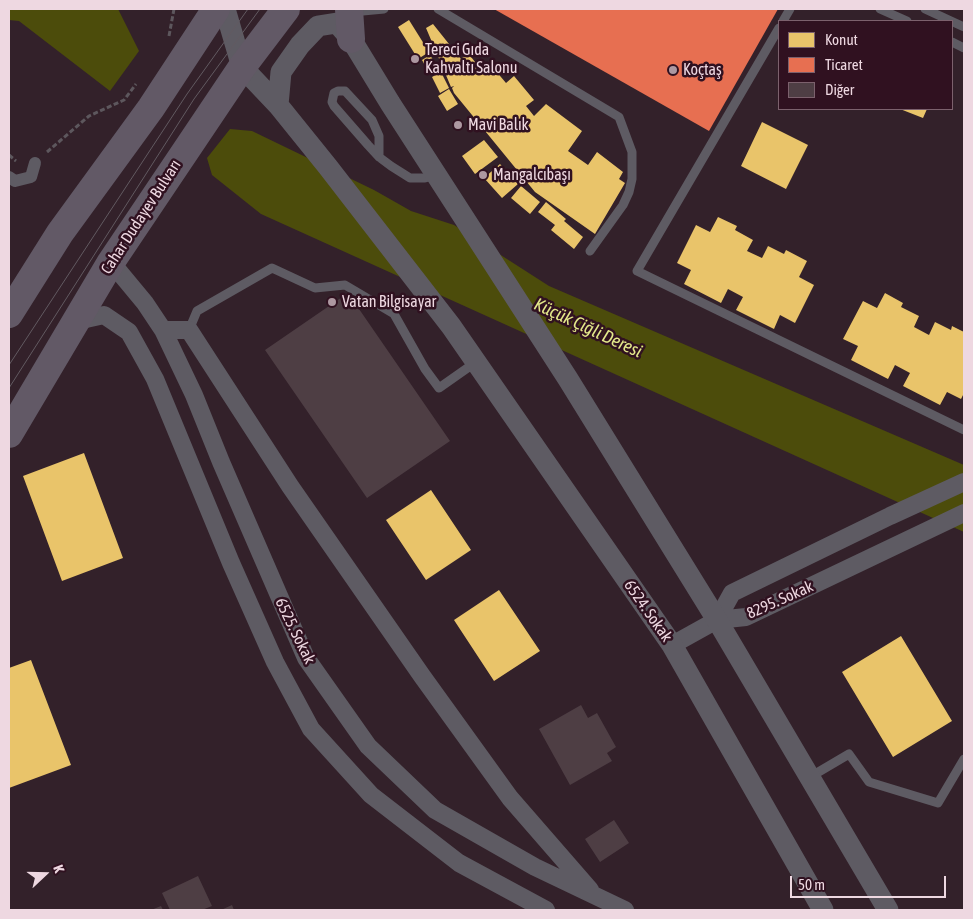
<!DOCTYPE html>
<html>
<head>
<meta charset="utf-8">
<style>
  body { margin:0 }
  #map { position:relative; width:973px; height:919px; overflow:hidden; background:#33212a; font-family:"Asap Condensed",sans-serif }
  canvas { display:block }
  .frame { position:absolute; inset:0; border:10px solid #eed8e1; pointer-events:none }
  .legend { position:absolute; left:778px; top:20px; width:175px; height:90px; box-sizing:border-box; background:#301120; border:1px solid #7c616d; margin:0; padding:6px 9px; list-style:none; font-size:15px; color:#eed8e1 }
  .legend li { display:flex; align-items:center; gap:10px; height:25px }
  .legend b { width:25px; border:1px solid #7c616d }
  .north { position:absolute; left:20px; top:849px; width:50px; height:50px; -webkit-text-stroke:4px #301120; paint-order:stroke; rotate:69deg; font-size:14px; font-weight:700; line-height:20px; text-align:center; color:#eed8e1 }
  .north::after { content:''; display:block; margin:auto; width:18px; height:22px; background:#eed8e1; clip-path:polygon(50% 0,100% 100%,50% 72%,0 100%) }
  .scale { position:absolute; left:790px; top:876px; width:156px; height:22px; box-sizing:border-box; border:2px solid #eed8e1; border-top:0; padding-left:6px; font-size:15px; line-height:18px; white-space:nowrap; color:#eed8e1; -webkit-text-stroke:4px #301120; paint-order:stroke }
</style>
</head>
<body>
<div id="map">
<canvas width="973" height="919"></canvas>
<div class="frame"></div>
<ul class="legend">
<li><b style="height:14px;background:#e9c46a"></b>Konut</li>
<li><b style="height:14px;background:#e76f51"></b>Ticaret</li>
<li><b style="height:14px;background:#4e3e44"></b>Diğer</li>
</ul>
<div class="north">K</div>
<div class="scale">50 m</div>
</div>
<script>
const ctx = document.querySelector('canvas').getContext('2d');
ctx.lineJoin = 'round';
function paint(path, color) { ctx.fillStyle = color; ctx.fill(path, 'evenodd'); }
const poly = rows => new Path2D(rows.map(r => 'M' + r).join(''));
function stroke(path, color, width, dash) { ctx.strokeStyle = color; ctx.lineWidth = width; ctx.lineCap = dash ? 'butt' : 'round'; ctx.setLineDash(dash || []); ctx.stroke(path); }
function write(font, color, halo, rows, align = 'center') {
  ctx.font = font + ' "Asap Condensed",sans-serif'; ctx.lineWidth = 5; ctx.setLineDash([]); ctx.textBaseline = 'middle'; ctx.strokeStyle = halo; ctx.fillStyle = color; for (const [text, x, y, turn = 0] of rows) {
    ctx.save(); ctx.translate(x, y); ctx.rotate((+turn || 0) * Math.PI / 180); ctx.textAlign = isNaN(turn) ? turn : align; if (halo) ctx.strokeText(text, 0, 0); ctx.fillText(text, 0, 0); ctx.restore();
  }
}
paint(poly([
  [9,9,118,9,139,51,110,91,19,21,9,20],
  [230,129,252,131,374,190,411,211,454,225,549,286,964,465,964,532,261,214,212,175,207,158]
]), '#4c4c0b');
paint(poly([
  [409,20,429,52,418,59,398,27],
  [433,24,461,59,468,53,482,71,490,64,506,83,514,76,534,100,526,106,534,116,546,104,582,131,568,151,588,165,597,152,623,172,619,179,625,183,595,234,535,192,454,93,452,88,454,86,451,87,426,28],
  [430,55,439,70,430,75,422,60],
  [441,72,449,88,440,93,432,77],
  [449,89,458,104,447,111,438,96],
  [900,109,927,109,923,118],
  [762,122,808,145,786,189,741,166],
  [484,140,498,157,475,174,462,156],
  [500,164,518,184,502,198,484,178],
  [521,186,540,202,530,214,511,198],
  [546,202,566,219,564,221,583,237,574,249,551,230,555,225,538,212],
  [718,217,737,226,735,230,753,240,747,251,762,258,768,246,784,254,786,250,807,261,799,277,814,285,795,323,780,315,774,329,736,310,743,297,728,289,721,303,684,284,691,270,677,263,696,225,710,232],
  [885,293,903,303,901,307,919,316,914,327,929,335,935,322,951,330,952,326,964,332,964,393,961,399,947,392,940,405,903,386,910,373,895,365,888,379,851,360,858,346,843,339,863,301,877,308],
  [84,453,123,558,62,581,23,476],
  [431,490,471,550,426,580,386,520],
  [499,590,540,651,494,681,454,620],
  [901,636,952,721,893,757,842,672],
  [31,660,71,765,9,788,9,668]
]), '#e9c46a');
paint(poly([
  [494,9,778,9,709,131]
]), '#e76f51');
paint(poly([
  [348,293,450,441,367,498,265,350],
  [581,705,588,718,597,713,616,747,607,753,612,761,570,785,539,729],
  [614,820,629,843,600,862,585,839],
  [198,876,212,906,202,910,170,910,162,893],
  [232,905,234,910,221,910],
  [161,906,163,910,151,910]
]), '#4e3e44');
stroke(poly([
  [169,36,174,9],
  [47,152,89,116,124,100,136,84],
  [9,155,16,161]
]), '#5d575d', 3, [5, 2.5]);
stroke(poly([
  [438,9,619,117,632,152,632,179,629,192,623,205,590,251],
  [880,9,907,21],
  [925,9,964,27],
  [352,12,384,9],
  [783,21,790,9],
  [779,28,637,271,964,430],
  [952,42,964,48],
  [379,157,379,136,372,120,345,91,338,91,334,93,332,102,334,106,368,145,379,157,391,166,410,178,425,178,436,175],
  [189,330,197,311,272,268,315,288,345,285,394,314,425,369,439,388,476,362],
  [810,777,849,754,869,782,938,803,964,759]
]), '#5e5b63', 9);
stroke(poly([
  [9,177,15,181,31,177,35,163]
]), '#5e5b63', 12);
stroke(poly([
  [111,262,145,303,163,330,194,395,221,462,306,658,368,746,435,810,535,867,625,910],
  [77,321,104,315,129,332,155,379,231,563,275,662,311,729,371,795,459,863,546,910],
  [163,330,189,330,290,486,422,676,510,798,590,890],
  [717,620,732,593,890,516,964,482],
  [672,645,717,620,746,617,964,513]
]), '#5e5b63', 18);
stroke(poly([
  [225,9,242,67,278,105,328,167,451,326,672,645,823,910],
  [278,105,281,72,300,45,318,26,337,23,351,39,390,103,568,379,717,620,888,910]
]), '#5e5b63', 21);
stroke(poly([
  [349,9,351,39],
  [9,314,60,233,151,108,216,9],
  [9,434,111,262,242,67,286,9]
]), '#625966', 28);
stroke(poly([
  [9,365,187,94,248,9],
  [9,388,194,99,260,9]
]), '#625a61', 1);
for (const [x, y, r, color] of [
  [415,59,5,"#ad98a1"],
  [673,70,5,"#ad98a1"],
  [458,125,5,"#ad98a1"],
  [483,175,5,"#ad98a1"],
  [332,302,5,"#ad98a1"]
]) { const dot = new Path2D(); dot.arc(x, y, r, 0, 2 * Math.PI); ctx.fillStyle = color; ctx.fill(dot); stroke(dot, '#301120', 2); }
write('16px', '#eed8e1', '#301120', [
  ["Tereci Gıda",425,50],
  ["Kahvaltı Salonu",425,68],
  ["Koçtaş",683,70],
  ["Mavi Balık",468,125],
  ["Mangalcıbaşı",493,175],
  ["Vatan Bilgisayar",342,302]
], 'left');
write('16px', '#eed8e1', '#301120', [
  ["Cahar Dudayev Bulvarı",141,217,-57],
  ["8295. Sokak",780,600,-24],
  ["6524. Sokak",648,611,55],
  ["6525. Sokak",295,631,64]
]);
write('italic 18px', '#e3e88a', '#301120', [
  ["Küçük Çiğli Deresi",588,328,25]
]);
</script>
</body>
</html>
